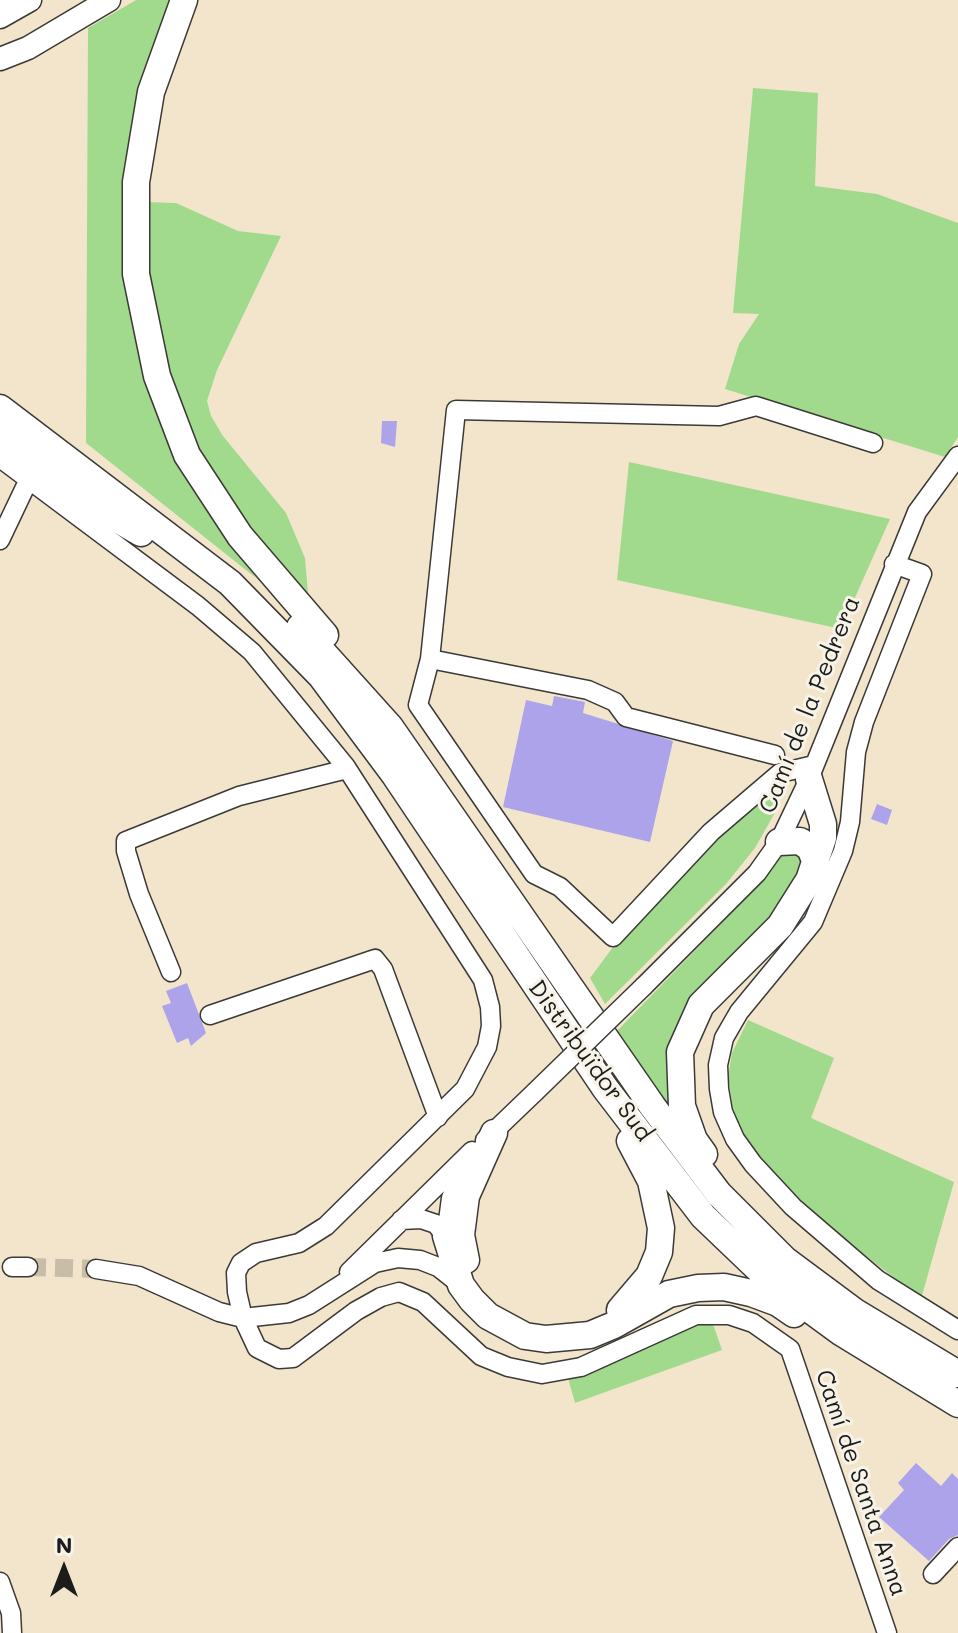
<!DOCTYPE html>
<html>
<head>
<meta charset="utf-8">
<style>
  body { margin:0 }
  #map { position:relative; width:958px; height:1633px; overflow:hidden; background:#f2e5cc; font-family:Mali,sans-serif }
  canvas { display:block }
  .north { position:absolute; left:24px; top:1529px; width:80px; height:80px; -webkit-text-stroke:6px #f7f3e8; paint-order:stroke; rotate:0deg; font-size:22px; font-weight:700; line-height:32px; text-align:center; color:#1c1c1c }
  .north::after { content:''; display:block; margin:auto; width:28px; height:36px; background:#1c1c1c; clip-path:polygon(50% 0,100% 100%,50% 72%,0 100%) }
</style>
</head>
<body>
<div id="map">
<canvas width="958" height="1633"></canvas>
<div class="north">N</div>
</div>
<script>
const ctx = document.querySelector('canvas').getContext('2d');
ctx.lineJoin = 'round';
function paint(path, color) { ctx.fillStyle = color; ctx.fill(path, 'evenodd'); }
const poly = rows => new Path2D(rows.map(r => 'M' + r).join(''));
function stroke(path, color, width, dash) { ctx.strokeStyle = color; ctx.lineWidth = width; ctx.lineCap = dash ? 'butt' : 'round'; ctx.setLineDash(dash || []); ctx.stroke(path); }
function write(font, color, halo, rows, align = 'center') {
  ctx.font = font + ' Mali,sans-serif'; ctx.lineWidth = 6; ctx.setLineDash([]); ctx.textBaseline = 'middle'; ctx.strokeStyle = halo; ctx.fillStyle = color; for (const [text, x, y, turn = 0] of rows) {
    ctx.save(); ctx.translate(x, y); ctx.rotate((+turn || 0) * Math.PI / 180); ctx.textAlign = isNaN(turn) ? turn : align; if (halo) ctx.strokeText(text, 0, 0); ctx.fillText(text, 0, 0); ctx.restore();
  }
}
paint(poly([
  [136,0,177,0,129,274,217,519,256,578,86,443,88,28],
  [753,88,818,93,815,186,877,194,958,223,958,437,945,457,725,389,739,344,759,314,733,313],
  [146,202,176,203,238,231,281,236,217,370,207,401,211,416,223,436,286,513,305,558,308,593,265,555,200,458,166,381,149,299],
  [629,462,890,519,841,629,617,580],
  [766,794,781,802,755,848,726,884,605,1004,590,978,616,943,706,845],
  [788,849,801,854,805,863,776,916,695,1003,677,1120,616,1032,744,900],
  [748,1020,834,1058,811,1118,954,1182,921,1299,846,1240,782,1183,745,1141,734,1114,728,1077,732,1053],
  [711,1318,722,1350,575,1403,568,1378,628,1356]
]), '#a1da8d');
paint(poly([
  [382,421,397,421,395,447,381,443],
  [554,696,585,702,583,713,673,741,650,842,503,807,526,700,552,706],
  [877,804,892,810,887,825,871,819],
  [187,983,206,1033,191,1046,188,1038,177,1043,162,1006,171,1003,166,991],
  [916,1463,941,1486,952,1473,958,1479,958,1535,949,1539,929,1561,879,1517,904,1490,898,1483]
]), '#ada3ea');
stroke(poly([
  [28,1267,96,1269]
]), '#c7bda9', 18, [18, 9]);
const minor = poly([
  [0,458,198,606,252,652,346,767,483,980,490,1007,491,1026,487,1047,465,1089,326,1226,299,1243,256,1253,241,1263,236,1273,237,1292,243,1318,257,1348,279,1359,293,1358,356,1311,381,1297,399,1292,423,1302,481,1356,508,1367,542,1374,581,1367,696,1315,729,1315,753,1323,790,1349,887,1633],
  [0,540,29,479],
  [894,564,922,574,864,722,856,752,850,822,843,851,813,922,739,1012,724,1038,718,1065,719,1089,723,1112,735,1139,753,1164,793,1207,878,1280,958,1330],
  [430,659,588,690,615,702,626,717,775,755],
  [814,765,780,773,760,790,711,832,613,937,560,887,534,874,418,705,430,659,456,410,719,416,756,406,873,443],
  [171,972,139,894,126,851,126,841,239,796,347,769],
  [644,986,757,873,779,842,809,779,917,512,958,456],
  [210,1015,375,959,383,969,438,1117],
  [485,1140,535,1092],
  [401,1220,421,1219,436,1224,449,1241],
  [446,1236,451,1198,464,1165],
  [12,1267,28,1267],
  [96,1269,139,1276,219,1312,243,1318,289,1313,309,1305,375,1263,398,1258,420,1260,438,1267,461,1285],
  [349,1272,472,1151],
  [933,1574,958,1547],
  [0,1582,11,1613,12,1633]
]);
const major = poly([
  [0,17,30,0],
  [0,59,28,48,109,0]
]);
const highway = poly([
  [184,0,151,92,136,182,136,274,157,376,187,455,240,536,325,635],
  [0,3,3,0],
  [0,408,230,583,321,676,394,774,605,1088,703,1216,771,1281,842,1333,958,1404],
  [0,434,98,508,141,533],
  [300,627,390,727,653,1107,719,1194,785,1260,855,1312,958,1374],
  [779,842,800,841,810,848,816,863],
  [704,1154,694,1140,682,1106,680,1052,701,1005,780,926,809,880,823,838,823,824,809,779],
  [446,1236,461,1285,472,1300,488,1316,525,1336,546,1339,590,1335,614,1325,669,1294,698,1288,724,1287,751,1293,778,1303,794,1314],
  [466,1260,461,1235,466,1196,494,1133],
  [620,1310,649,1276,659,1252,661,1228,651,1181,630,1141]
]);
stroke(minor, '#3c3a36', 21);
stroke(major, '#3c3a36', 25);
stroke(highway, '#3c3a36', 29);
stroke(minor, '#fff', 18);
stroke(major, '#fff', 22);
stroke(highway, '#fff', 26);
const minorBridge = poly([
  [535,1092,644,986]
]);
stroke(minorBridge, '#3c3a36', 21, []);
stroke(minorBridge, '#fff', 18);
write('24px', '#1c1c1c', '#f7f3e8', [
  ["Camí de la Pedrera",810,705,-68],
  ["Distribuïdor Sud",590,1061,54],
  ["Camí de Santa Anna",861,1483,71]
]);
</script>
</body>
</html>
